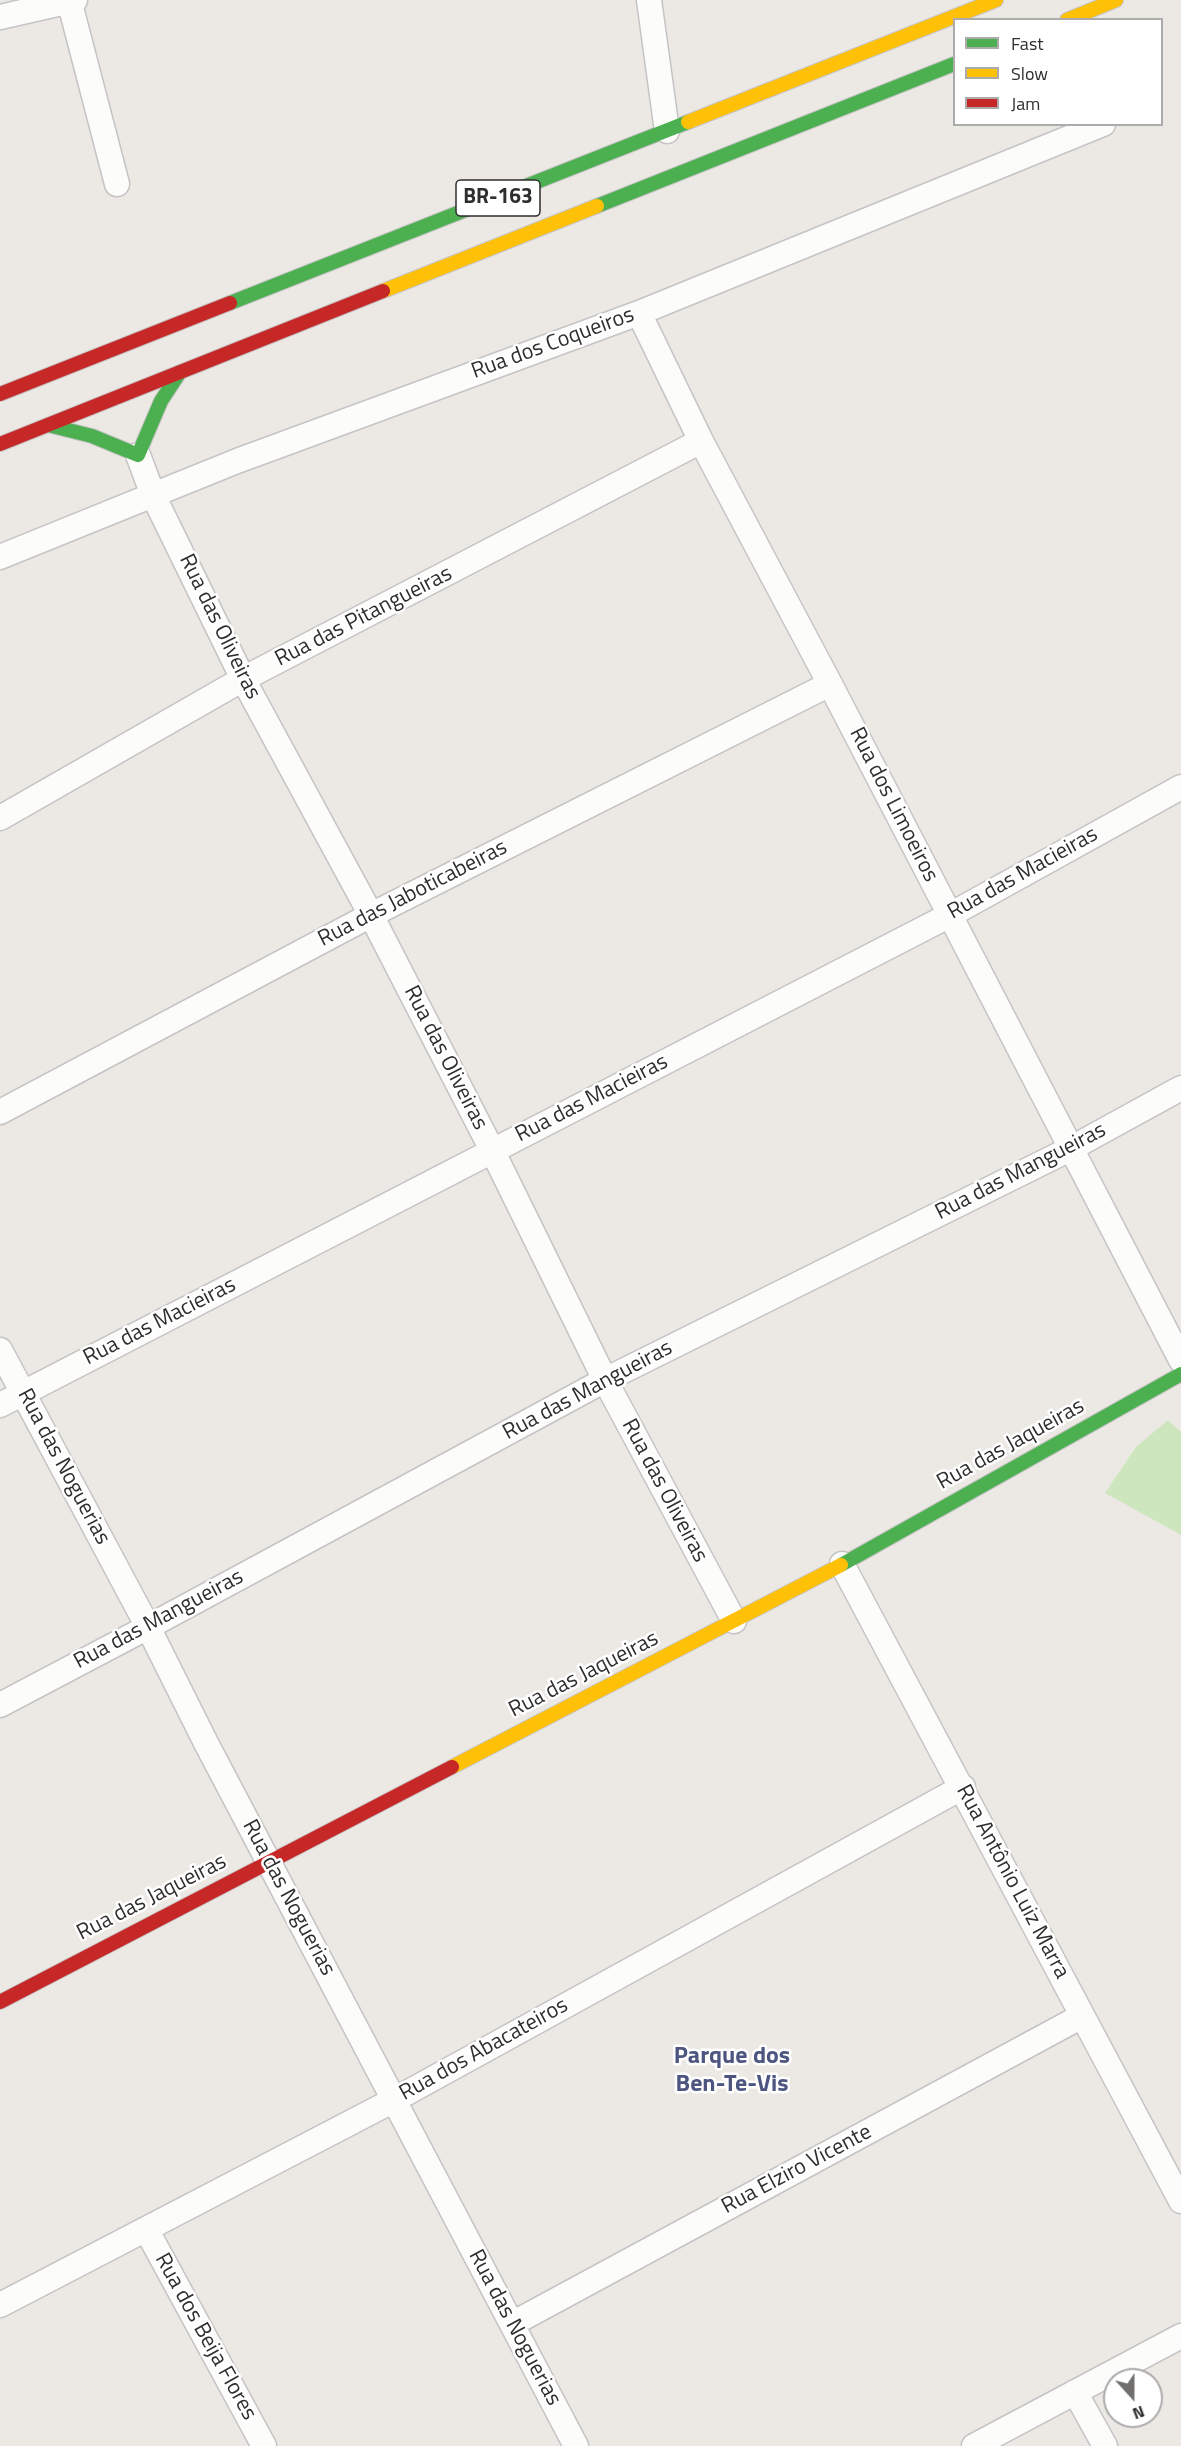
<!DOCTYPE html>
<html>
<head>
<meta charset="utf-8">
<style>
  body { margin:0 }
  #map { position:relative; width:1181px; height:2446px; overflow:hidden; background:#ece8e4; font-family:"Titillium Web",sans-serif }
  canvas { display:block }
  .legend { position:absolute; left:953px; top:18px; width:210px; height:108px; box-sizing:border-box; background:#fff; border:2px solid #ababab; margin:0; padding:8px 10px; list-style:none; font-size:18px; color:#2e2e2e }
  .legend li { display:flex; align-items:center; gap:12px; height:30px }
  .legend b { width:30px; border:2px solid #ababab }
  .north { position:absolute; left:1103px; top:2368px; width:60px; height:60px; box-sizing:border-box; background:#fff; border:2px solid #ababab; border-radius:50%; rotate:159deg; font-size:16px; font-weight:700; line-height:24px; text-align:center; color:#2e2e2e }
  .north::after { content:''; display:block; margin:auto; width:21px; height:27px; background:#706f6e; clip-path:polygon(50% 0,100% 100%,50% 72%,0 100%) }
</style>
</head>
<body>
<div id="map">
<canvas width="1181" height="2446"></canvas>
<ul class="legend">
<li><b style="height:8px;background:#4caf50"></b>Fast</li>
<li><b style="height:8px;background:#ffc107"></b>Slow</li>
<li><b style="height:8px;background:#c62828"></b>Jam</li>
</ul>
<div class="north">N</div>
</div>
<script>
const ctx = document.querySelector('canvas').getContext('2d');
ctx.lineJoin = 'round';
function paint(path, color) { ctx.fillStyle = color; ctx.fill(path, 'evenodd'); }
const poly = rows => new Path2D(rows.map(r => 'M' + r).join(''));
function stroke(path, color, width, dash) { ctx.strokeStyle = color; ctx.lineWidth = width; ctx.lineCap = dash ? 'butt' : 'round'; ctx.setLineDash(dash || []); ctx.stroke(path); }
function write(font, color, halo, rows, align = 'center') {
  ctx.font = font + ' "Titillium Web",sans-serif'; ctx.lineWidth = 5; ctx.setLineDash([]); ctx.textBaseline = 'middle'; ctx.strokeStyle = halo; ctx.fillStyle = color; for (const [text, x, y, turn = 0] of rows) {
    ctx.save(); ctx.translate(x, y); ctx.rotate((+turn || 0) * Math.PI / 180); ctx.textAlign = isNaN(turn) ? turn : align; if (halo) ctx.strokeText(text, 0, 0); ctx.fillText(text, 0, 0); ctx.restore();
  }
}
paint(poly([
  [1168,1420,1181,1432,1181,1535,1105,1493,1136,1447]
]), '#cee6be');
const street = poly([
  [69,0,117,184],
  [649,0,667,131],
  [0,17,75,0],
  [639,313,701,441,830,684,1181,1360],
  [138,455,153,495,243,679,371,915,492,1150,605,1380,734,1621],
  [0,557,237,461,639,313,1103,124],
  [0,818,243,679,701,441],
  [0,1112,371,915,830,684],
  [0,1350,148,1627,206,1743,576,2446],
  [0,1405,950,915,1181,787],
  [842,1564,1181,2201],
  [0,1705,148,1627,605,1380,1070,1149,1181,1088],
  [146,2229,264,2446],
  [0,2305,394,2100,963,1787],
  [512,2324,1082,2016],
  [1075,2392,1105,2446],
  [974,2446,1181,2336]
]);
const fast = poly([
  [597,206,954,64],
  [230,303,688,122],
  [48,425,92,436,138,455,161,401,180,372],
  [841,1565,1181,1374]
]);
const slow = poly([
  [1067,20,1116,0],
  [688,122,996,0],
  [383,291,597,206],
  [452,1767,841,1565]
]);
const jam = poly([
  [0,394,230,303],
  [0,444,383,291],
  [0,2002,452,1767]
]);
stroke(street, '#c5c4c5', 27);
stroke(fast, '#c5c4c5', 16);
stroke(slow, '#c5c4c5', 16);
stroke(jam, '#c5c4c5', 16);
stroke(street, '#fcfcfb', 24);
stroke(fast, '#4caf50', 14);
stroke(slow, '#ffc107', 14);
stroke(jam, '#c62828', 14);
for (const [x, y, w] of [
  [498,198,84]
]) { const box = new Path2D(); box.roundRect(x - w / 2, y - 18, w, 36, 4.5); ctx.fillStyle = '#fff'; ctx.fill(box); stroke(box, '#2e2e2e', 1.5); }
write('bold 21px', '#2e2e2e', null, [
  ["BR-163",498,198]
]);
write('22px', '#2e2e2e', '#fff', [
  ["Rua dos Coqueiros",553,344,-20],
  ["Rua das Pitangueiras",364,617,-27],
  ["Rua das Oliveiras",219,627,64],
  ["Rua dos Limoeiros",893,805,63],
  ["Rua das Macieiras",1023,874,-29],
  ["Rua das Jaboticabeiras",413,894,-27],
  ["Rua das Oliveiras",445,1058,63],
  ["Rua das Macieiras",592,1099,-27],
  ["Rua das Mangueiras",1021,1172,-27],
  ["Rua das Macieiras",160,1322,-27],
  ["Rua das Mangueiras",588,1391,-28],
  ["Rua das Jaqueiras",1011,1445,-29],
  ["Rua das Noguerias",63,1467,62],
  ["Rua das Oliveiras",664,1491,62],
  ["Rua das Mangueiras",159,1620,-28],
  ["Rua das Jaqueiras",584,1675,-27],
  ["Rua Antônio Luiz Marra",1012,1882,62],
  ["Rua das Jaqueiras",152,1898,-27],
  ["Rua das Noguerias",288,1898,62],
  ["Rua dos Abacateiros",484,2050,-29],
  ["Rua Elziro Vicente",797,2170,-28],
  ["Rua das Noguerias",514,2328,62],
  ["Rua dos Beija Flores",205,2337,61]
]);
write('bold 24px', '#4d5680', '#fff', [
  ["Parque dos",732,2057],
  ["Ben-Te-Vis",732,2085]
]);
</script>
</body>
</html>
